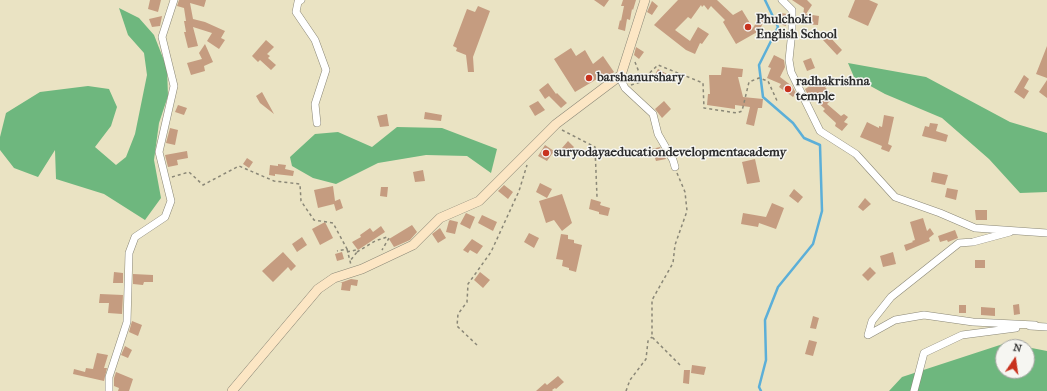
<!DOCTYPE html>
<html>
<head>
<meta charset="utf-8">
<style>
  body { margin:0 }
  #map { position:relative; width:1047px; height:391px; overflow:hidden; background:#eae3c3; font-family:"IM FELL French Canon",serif }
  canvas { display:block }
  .north { position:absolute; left:995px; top:339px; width:40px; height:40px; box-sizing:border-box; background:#f6f6f2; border:1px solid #a5a5a2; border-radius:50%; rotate:13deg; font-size:11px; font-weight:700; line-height:16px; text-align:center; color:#2b2b2b }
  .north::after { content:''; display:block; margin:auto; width:14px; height:18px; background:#c8321e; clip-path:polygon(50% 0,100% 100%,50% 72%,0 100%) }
</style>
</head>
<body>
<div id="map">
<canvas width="1047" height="391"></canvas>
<div class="north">N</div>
</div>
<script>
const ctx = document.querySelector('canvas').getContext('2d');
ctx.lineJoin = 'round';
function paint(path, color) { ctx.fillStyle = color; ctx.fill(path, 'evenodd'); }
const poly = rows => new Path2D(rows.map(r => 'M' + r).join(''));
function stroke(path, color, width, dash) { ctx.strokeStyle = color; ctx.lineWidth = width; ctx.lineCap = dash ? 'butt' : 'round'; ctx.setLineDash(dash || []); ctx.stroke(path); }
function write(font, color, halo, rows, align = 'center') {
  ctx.font = font + ' "IM FELL French Canon",serif'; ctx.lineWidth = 3; ctx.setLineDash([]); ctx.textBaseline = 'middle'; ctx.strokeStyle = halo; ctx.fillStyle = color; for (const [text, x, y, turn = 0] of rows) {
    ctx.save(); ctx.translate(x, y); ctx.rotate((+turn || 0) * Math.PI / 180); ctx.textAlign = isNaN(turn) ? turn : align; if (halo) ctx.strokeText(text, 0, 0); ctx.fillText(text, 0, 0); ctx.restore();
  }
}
paint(poly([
  [119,8,139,18,154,35,167,68,168,96,159,123,154,160,161,198,145,220,104,194,56,179,55,150,38,177,14,168,0,150,0,137,6,113,40,92,88,86,109,89,117,107,111,126,95,147,116,165,126,157,135,134,147,75,144,53,128,35],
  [848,63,926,77,1010,122,1047,133,1047,192,1020,193,989,159,942,118,885,94,854,77],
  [397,127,442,128,497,149,491,173,467,156,426,155,378,163,336,184,313,178,292,166,290,157,315,134,338,132,372,147],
  [1006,343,1047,351,1047,391,889,391,902,377],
  [1003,347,1027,347,1027,371,1003,371]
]), '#6eb77e');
stroke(poly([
  [761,391,759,387,766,360,765,320,778,287,813,244,822,211,820,145,804,138,793,123,763,97,759,65,778,27,765,0]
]), '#5cafd8', 2.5);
paint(poly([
  [150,0,161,0,158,12,148,9],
  [179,0,206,0,204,7,190,3,193,19,205,22,225,31,221,38,225,40,219,49,207,41,212,33,193,27,198,46,188,48,184,32,186,32,184,21,186,21,184,8,177,6],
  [594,0,609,0,604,7],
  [623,0,636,0,633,10,632,9,630,20,627,19,625,31,618,29,620,20,621,21,624,6,621,6],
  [678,0,717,0,733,15,742,10,753,28,759,18,764,21,759,31,736,44,723,22,725,20,711,6,708,10,704,5,702,7,701,5,691,19,688,17,675,30,690,41,698,27,709,34,702,44,700,43,695,54,686,50,654,25],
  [792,0,807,0,812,5,806,14,819,16,818,25,802,24,804,8],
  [855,0,869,0,878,4,868,26,848,17],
  [652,1,658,6,652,15,647,12],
  [478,6,490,11,473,57,474,72,468,72,466,55,456,51,457,48,453,46,467,9,475,12],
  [781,13,787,14,786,26,779,24],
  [162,16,160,26,152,27,149,19],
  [828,35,842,50,837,55,823,40],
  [266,40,274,47,267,54,270,56,268,58,276,65,271,70,260,60,258,62,252,56],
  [205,44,213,62,204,66,205,71,191,75,187,63,202,59,199,53],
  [1047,46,1047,78,1036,74],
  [636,47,644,52,639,59,634,55],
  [571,48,576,56,585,50,593,64,603,56,614,72,600,83,597,79,575,92,554,59],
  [774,55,784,60,785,67,780,77,792,86,796,93,793,97,779,87,781,84,767,78,771,68,768,67],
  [811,58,815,68,807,71,803,61],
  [722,67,743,69,742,77,738,77,743,97,763,99,762,108,758,108,754,126,746,124,750,107,735,105,735,109,707,105,708,94,710,94,709,75,721,75],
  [658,69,667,74,661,83,653,78],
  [1024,75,1029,79,1024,88,1029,91,1024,99,1014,92],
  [822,80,827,86,825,87,831,94,826,98,830,101,827,104,841,116,844,114,848,117,844,122,848,124,842,131,835,126,836,123,823,111,825,109,813,98,810,99,805,89,813,84,814,86],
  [1047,80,1047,98,1039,92],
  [548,83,556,94,557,93,567,103,561,108,549,96,545,99,539,90],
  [262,92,274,114,260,103,256,96],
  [538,101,545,110,535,116,529,106],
  [664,101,671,109,662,118,655,109],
  [178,105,187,108,184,115,175,112],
  [425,112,442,115,441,121,424,119],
  [387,114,389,126,380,127,377,116],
  [884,115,894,117,888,144,892,146,889,152,881,149,882,146,860,137,867,122,879,128,879,126,882,127],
  [930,123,938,124,936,131,948,135,946,142,922,136,925,126,929,127],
  [170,128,178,130,175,145,166,143],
  [568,141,574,147,568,154,562,148],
  [545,145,554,151,547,161,538,156],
  [660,147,666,159,656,161,652,149],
  [187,151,188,158,177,160,178,165,168,167,165,155],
  [247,158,253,162,249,168,243,164],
  [755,159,760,182,747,184,742,162],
  [278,164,286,165,285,169,294,171,293,176,275,174,275,176,269,175,270,165,278,166],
  [423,170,425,181,415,182,413,172],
  [933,172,948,175,945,185,931,182],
  [540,183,552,189,547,198,536,192],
  [504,185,513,192,508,199,498,191],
  [333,186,335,201,340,199,343,208,336,211,334,204,318,208,314,190],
  [381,187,388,187,387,197,380,196],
  [947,188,958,190,956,200,945,197],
  [794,189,803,197,798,203,789,196],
  [562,194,572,223,562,231,554,220,546,223,539,201],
  [865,198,871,204,863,211,858,207],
  [591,199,601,202,600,205,610,208,608,216,599,214,599,212,589,209],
  [772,203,784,208,776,229,759,223,758,227,741,224,743,213,766,217],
  [975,210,987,210,987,220,976,220],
  [466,213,475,217,470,229,460,224],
  [482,215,497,222,493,231,478,223],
  [923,218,927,231,930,228,934,234,929,238,930,241,906,251,904,245,913,242,912,241,915,240,910,222],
  [450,220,458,222,455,234,446,232,449,221],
  [325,222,333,238,320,245,312,229],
  [412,225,417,232,410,240,394,247,389,239],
  [381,226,385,232,358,250,352,242,361,237,360,235,370,228,373,232],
  [440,228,446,238,438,243,432,234],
  [955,230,958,238,948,242,947,240,940,242,938,236],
  [529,233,539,238,534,248,524,242],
  [561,234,568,235,568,239,574,240,574,243,582,245,576,272,569,270,569,268,562,266,563,260,556,259],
  [302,237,307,245,297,252,292,244],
  [472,239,483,246,477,254,470,250,468,253,463,250],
  [283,252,296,266,291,271,288,267,273,282,262,271],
  [342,252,344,259,337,261,335,254],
  [893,252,896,264,883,267,880,256],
  [975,260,985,260,985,268,975,268],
  [870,267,876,273,868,281,862,275],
  [114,272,123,273,123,283,113,283],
  [480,272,490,280,483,288,474,280],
  [133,274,153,275,153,282,144,282,143,285,133,284],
  [351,279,358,280,357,286,351,285,350,291,341,290,342,283,340,283],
  [100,294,123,295,122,314,108,313,109,303,99,303],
  [1019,304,1020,314,1014,315,1013,305],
  [959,305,966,305,966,313,959,313],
  [981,307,995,308,995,316,981,315],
  [813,316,819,318,816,329,810,328],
  [132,321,142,325,138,336,129,332],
  [809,340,817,342,813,356,805,354],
  [125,346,132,350,128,358,121,355],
  [97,353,108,355,104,368,107,368,104,381,73,374,74,369,85,372,86,368,93,369],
  [692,365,706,367,704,375,691,373],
  [684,370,690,370,689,384,683,383],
  [116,372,133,379,129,391,118,391,119,388,114,386,114,378],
  [558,376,564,382,556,389,555,388,552,390,553,391,536,391,545,383,547,385]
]), '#c59c80');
const street = poly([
  [301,0,298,2,296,12,315,40,326,70,315,104,317,123],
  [782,0,792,10,792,31,789,60,791,72,820,131,856,154,895,197,940,213,975,228,1047,233],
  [621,75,621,80,625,88,653,114,658,134,673,160,675,167],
  [1010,232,973,242,959,243,891,297,872,321,868,335,895,320,924,315,973,322,1035,325],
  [1030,326,1047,327],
  [109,391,109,377,127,322,129,253,135,237,165,217,171,201,159,152,174,86,162,37,174,0],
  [914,391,924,353,962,335,1016,328]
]);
const secondary = poly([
  [232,391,318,289,334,278,362,269,413,245,440,218,479,201,556,124,621,75,645,0]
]);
stroke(street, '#8a8777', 8);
stroke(secondary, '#8a8777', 10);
stroke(poly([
  [635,62,642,80,658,65,703,83,704,108,737,113,742,111,749,82,759,78,768,81,778,103],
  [631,85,653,78],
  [562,130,595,147,597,197],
  [677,173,685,192,687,211,675,245,673,263,652,300,652,337,680,365],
  [172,177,189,172,203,185,239,166,274,181,300,184,301,201,314,220,333,223,347,249,337,251],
  [347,249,351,265],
  [347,252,356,250,357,252,350,261],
  [357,252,375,241,387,237,389,238,382,250],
  [477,345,457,326,458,314,467,302,468,284,491,252,519,191,527,165],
  [626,391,630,380,646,359,648,341,652,337]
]), '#8a8777', 1.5, [3, 3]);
stroke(street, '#fff', 7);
stroke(secondary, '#fce6c4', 9);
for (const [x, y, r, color] of [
  [748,27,4,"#c8321e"],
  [589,78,4,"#c8321e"],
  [788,89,4,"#c8321e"],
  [546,153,4,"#c8321e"]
]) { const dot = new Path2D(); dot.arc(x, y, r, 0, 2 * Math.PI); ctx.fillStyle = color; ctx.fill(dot); stroke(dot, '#f6f6f2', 1.5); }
write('bold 13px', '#2b2b2b', '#f6f6f2', [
  ["Phulchoki",756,20],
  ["English School",756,35],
  ["barshanurshary",597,78],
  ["radhakrishna",796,82],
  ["temple",796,97],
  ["suryodayaeducationdevelopmentacademy",554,153]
], 'left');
</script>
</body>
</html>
